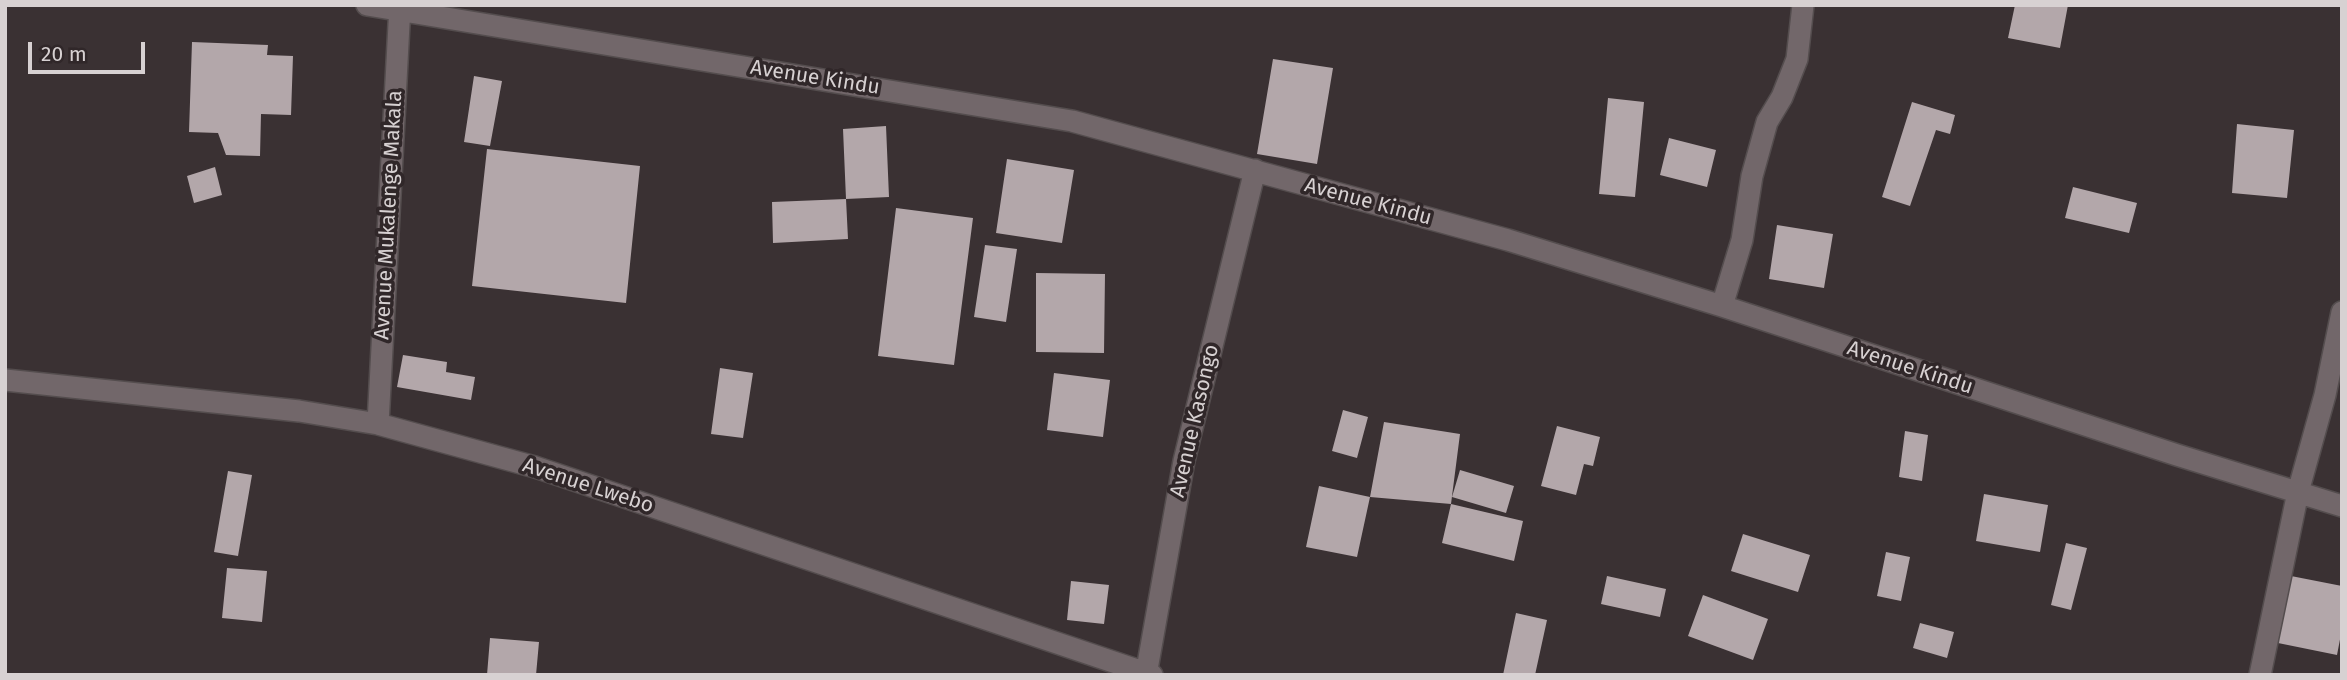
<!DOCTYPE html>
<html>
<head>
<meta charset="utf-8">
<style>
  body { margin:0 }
  #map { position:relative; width:2347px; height:680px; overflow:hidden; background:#3a3133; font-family:"Fira Sans",sans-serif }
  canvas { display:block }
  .frame { position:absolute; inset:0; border:7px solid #d7d1d2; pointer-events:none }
  .scale { position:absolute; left:28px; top:42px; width:117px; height:32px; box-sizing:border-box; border:4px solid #d7d1d2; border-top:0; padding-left:9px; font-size:21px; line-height:24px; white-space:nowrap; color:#d7d1d2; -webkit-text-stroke:5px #302729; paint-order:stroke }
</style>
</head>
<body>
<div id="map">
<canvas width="2347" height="680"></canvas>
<div class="frame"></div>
<div class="scale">20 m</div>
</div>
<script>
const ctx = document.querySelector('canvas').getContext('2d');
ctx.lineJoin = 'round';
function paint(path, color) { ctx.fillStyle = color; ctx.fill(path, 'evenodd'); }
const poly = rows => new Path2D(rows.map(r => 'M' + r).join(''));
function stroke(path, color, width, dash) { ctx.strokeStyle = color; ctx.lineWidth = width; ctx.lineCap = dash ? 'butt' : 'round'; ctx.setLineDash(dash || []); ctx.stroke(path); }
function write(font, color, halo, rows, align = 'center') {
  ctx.font = font + ' "Fira Sans",sans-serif'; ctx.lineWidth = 7; ctx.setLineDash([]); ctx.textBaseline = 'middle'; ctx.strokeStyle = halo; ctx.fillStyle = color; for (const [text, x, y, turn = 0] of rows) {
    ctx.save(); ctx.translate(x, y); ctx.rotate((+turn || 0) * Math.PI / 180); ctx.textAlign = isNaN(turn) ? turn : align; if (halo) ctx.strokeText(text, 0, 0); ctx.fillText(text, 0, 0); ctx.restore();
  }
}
paint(poly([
  [2015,5,2068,5,2060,48,2008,38],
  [192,42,268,45,267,55,293,56,291,115,261,114,260,156,226,155,218,133,189,132],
  [1273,59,1333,68,1317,164,1257,154],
  [474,76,502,81,490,146,464,142],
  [1608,98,1644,102,1635,197,1599,194],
  [1912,102,1955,115,1950,134,1936,130,1910,206,1882,197],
  [2237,124,2294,130,2287,198,2232,193],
  [886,126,889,197,846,199,848,239,773,243,772,202,846,199,843,129],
  [1669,138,1716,150,1707,187,1660,175],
  [487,149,640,166,626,303,472,286],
  [1007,159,1074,170,1062,243,996,233],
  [215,167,222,195,194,203,187,176],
  [2073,187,2137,203,2129,233,2065,218],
  [896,208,973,218,954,365,878,356],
  [1777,225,1833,234,1824,288,1769,279],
  [985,245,1017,249,1006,322,974,317],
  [1036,273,1105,274,1104,353,1036,352],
  [403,355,447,362,446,372,475,377,471,400,397,387],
  [720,368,753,373,743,438,711,434],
  [1054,373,1110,380,1103,437,1047,430],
  [1343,410,1368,417,1357,458,1332,451],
  [1384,422,1460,434,1451,504,1370,497,1357,557,1306,547,1319,486,1370,497],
  [1557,426,1600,437,1593,466,1584,464,1576,495,1541,486],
  [1905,431,1928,435,1922,481,1899,477],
  [1460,470,1514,486,1506,513,1452,497],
  [228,471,252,475,238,556,214,552],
  [1984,494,2048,505,2040,552,1976,541],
  [1451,504,1523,521,1514,561,1442,543],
  [1743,534,1810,555,1798,592,1731,571],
  [2066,543,2087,548,2071,610,2051,605],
  [1886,552,1910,557,1901,601,1877,596],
  [227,568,267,571,262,622,222,618],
  [1607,576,1666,589,1660,617,1601,604],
  [2291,576,2342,586,2342,629,2337,655,2278,643],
  [1071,581,1109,585,1104,624,1067,620],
  [1703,595,1768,619,1753,660,1688,636],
  [1516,613,1547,620,1535,675,1503,675],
  [1920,623,1954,632,1947,658,1913,648],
  [490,638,539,642,536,675,487,675]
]), '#b3a7aa');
const minor = poly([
  [367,5,1072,121,1508,240,1722,306,2177,455,2342,506],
  [1722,306,1742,240,1752,176,1767,122,1782,97,1797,59,1803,5],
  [5,380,299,411,378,424,535,467,1152,675],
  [378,424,400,5],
  [1146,675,1184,461,1255,170],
  [2260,675,2298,492,2325,395,2342,312]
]);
stroke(minor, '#544d4e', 24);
stroke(minor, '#72676a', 21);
write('21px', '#d7d1d2', '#302729', [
  ["Avenue Kindu",815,78,9],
  ["Avenue Kindu",1368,202,15],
  ["Avenue Mukalenge Makala",389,215,-87],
  ["Avenue Kindu",1910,368,18],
  ["Avenue Kasongo",1195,421,-77],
  ["Avenue Lwebo",588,486,18]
]);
</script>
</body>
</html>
